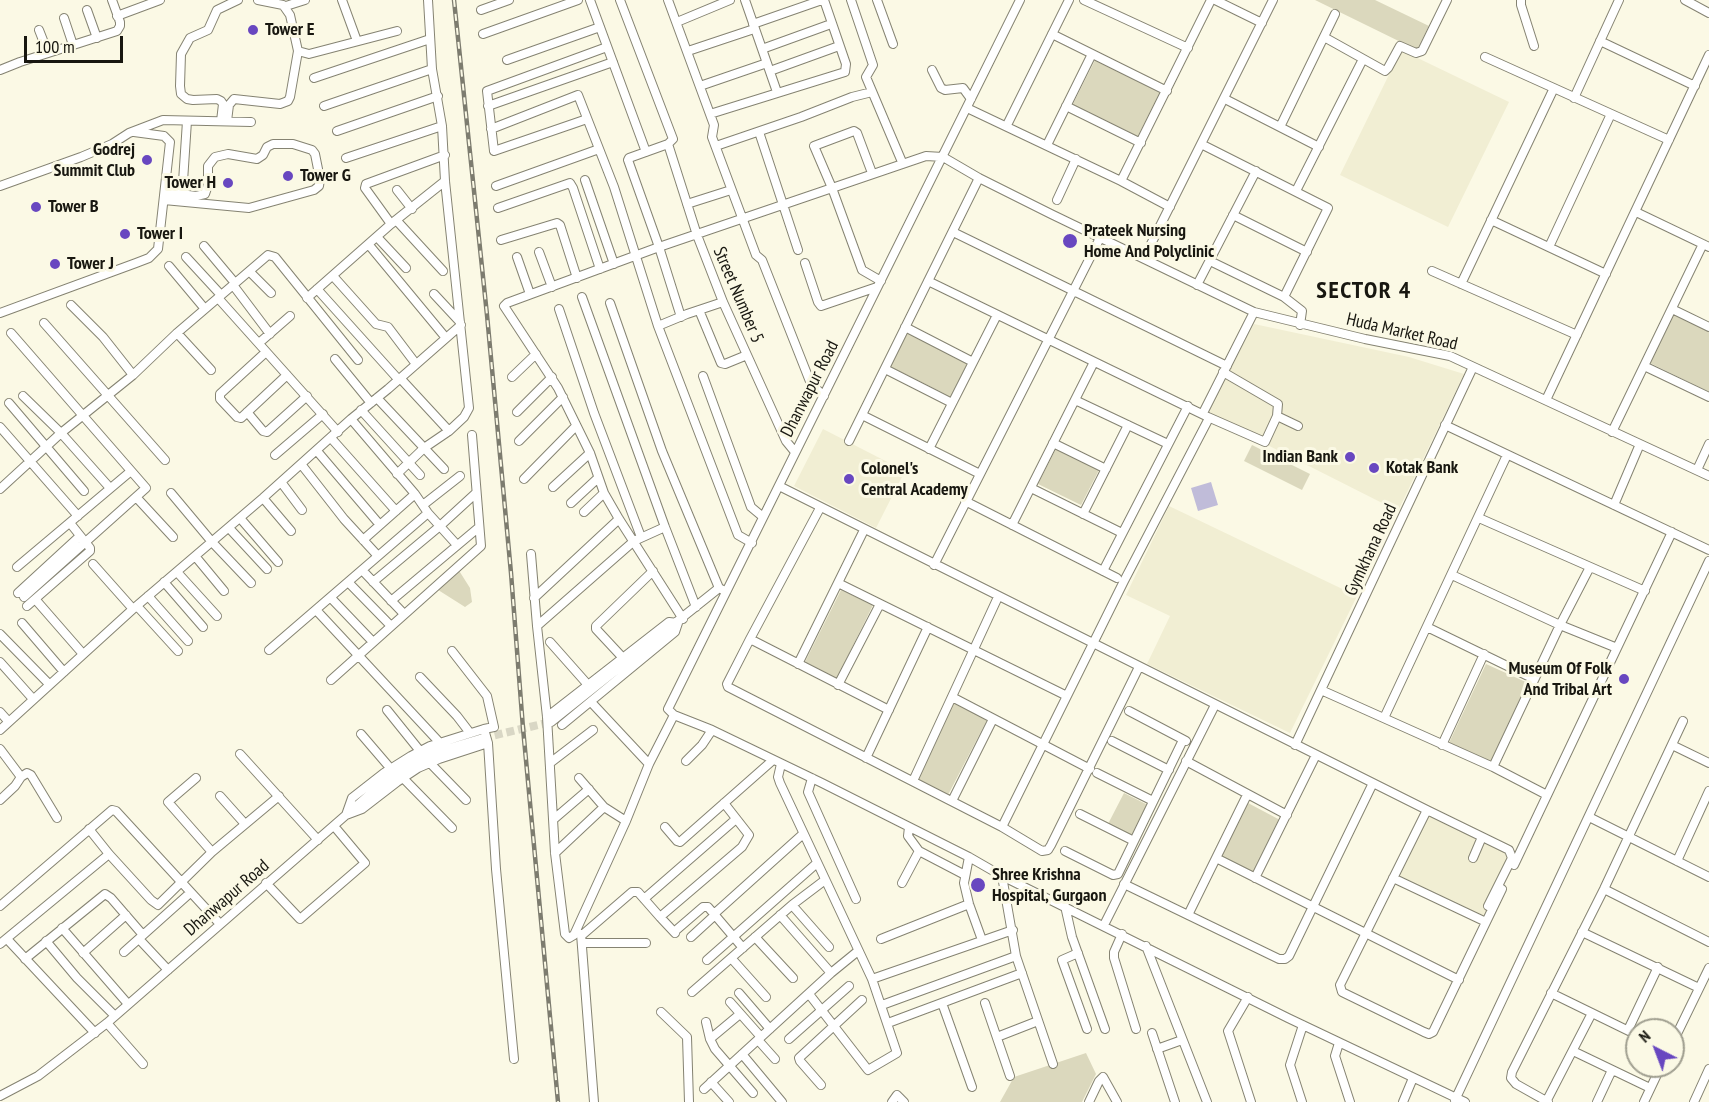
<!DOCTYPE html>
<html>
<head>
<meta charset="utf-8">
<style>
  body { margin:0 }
  #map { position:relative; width:1709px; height:1102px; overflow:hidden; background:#fbf9e5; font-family:"PT Sans Narrow",sans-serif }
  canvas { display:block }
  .north { position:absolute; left:1625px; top:1018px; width:60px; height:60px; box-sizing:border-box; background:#fbf9e5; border:2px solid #a09f90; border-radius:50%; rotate:318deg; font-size:16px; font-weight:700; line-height:24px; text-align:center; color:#181710 }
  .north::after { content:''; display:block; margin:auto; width:21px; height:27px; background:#6847c0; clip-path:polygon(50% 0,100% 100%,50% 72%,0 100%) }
  .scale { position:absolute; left:24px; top:36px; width:99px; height:27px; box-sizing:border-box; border:3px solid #181710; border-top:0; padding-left:8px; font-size:18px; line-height:21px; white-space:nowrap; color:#181710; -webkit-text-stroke:4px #fbf9e5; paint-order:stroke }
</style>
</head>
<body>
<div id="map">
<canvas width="1709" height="1102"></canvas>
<div class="north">N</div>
<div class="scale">100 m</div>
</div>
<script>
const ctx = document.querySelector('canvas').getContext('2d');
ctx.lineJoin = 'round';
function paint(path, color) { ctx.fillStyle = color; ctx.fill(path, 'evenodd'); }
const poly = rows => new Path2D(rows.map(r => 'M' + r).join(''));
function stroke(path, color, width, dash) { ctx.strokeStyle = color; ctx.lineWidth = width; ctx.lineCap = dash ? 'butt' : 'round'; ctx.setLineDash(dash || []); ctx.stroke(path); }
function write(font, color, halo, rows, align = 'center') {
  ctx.font = font + ' "PT Sans Narrow",sans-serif'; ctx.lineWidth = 6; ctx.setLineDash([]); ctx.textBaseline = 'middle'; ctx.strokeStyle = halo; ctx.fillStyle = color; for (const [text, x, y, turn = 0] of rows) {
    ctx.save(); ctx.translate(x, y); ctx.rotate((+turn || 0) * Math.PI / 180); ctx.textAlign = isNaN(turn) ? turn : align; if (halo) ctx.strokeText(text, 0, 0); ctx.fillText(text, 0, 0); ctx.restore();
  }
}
paint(poly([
  [1401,50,1509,102,1448,227,1340,175],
  [1254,324,1409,357,1464,374,1398,511,1206,414],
  [823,429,905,471,876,528,794,486],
  [1169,506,1357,596,1290,733,1147,664,1170,616,1126,595],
  [1432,810,1517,851,1485,917,1399,876]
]), '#f1eed3');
paint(poly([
  [1315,0,1375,0,1429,26,1417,50],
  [1095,60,1160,93,1137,138,1072,106],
  [1674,314,1709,331,1709,392,1650,363],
  [907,332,969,362,951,397,889,366],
  [1252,445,1310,474,1302,490,1244,461],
  [1056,448,1099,470,1081,505,1038,484],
  [458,569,470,588,472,602,465,607,435,588],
  [841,590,873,605,836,680,804,664],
  [1486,664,1528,683,1490,765,1448,745],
  [954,703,987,720,948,795,915,779],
  [1124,793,1148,805,1132,836,1108,824],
  [1248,803,1280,820,1253,873,1220,857],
  [1086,1053,1096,1074,1082,1102,1000,1102,1014,1077]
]), '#dbd8bd');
paint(poly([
  [1211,482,1218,505,1198,511,1191,488]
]), '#c0bcd9');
stroke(poly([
  [483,738,551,722]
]), '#d9d7c5', 8, [8, 4]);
const minor = poly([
  [342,0,357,41],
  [590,0,646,152],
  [620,0,673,139,668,144,629,158,628,160,659,247,681,317],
  [668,0,714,125,712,137,756,255,762,260,811,384,824,396],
  [745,0,777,92],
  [851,0,873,65,866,77,902,162],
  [877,0,893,44],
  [1020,0,668,709,674,715,712,730,822,783,969,857,1002,876,1288,1018,1465,1102],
  [1084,0,1188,48],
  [1215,0,1262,23],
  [1521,0,1521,5,1534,46],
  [1685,0,1709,13],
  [286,6,305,0],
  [87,10,97,38],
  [481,10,509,0],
  [117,16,160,0],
  [64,18,73,45],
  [677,22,730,0],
  [753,24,822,0],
  [39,30,48,53],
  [483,34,578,0],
  [1052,34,1167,91],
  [1324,37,1385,71,1388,68,1400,46,1416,53,1422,51,1447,0],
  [1600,41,1695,86],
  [762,49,831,24],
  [298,51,309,54,397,31],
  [688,51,754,29],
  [1485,57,1669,140],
  [507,60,600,27],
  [0,70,20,62,117,31,120,26,120,22,112,0],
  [932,70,941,88,945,90,963,88,971,99],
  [770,71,839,46],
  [314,78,430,39],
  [700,86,767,63],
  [1574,98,1619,0],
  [1225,99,1319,147],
  [324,106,432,69],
  [488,106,613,62],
  [1066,106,1141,143],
  [967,108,1121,181,1170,207],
  [710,114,845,72,846,64,824,0],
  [587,119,494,151,487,91,607,47],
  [221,121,223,104,221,101,217,99,193,100,187,99,181,94,180,86,181,54,190,38,208,30,217,10,238,0],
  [227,121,229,105,234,99,280,104,288,101,290,97,298,51,290,15,283,5,258,0],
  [1007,125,1069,0],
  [1280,127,1335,14],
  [491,129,578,95,614,187,658,326,738,535,752,543],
  [337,131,438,96],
  [759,132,798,250],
  [668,144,697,235,723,302,786,441,795,452],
  [1201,144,1328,208,1284,297],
  [1047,145,1092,54],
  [716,146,801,117,852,97,872,92],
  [346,158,442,126],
  [872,173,857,133,854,131,814,146,832,188,862,270,881,281],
  [585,180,614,264],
  [1121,181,1211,0],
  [0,186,81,157,112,144,129,133,163,120,251,122],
  [496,186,599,149],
  [397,190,412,209],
  [1296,191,1363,59],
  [182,197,187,121],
  [164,200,249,208,314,190,319,186,320,179,315,154,312,150,293,144,273,144,267,147,263,155,257,159,228,154,215,157,208,166,208,185,205,194,196,196,165,192],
  [1057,200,1076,159],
  [687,204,731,190],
  [498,208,570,183,573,188,600,269],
  [1636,212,1709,247],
  [1233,215,1307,252],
  [1491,220,1606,274],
  [397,221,443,271],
  [391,224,365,188,366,184,445,155],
  [953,232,1227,366],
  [377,237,406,268],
  [501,240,557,223,560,225,577,278],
  [369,245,446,338],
  [204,246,235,283],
  [1549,247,1611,114],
  [539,252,552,287],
  [186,257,221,295],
  [517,257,530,294],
  [1144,258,1273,0],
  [1210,261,1284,297,1302,311,1300,325],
  [805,263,818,302,821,306,877,287],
  [169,266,205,309],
  [1432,271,1577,335],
  [250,272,271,293],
  [333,276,376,324,388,327,416,364],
  [928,281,1208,417,1265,442,1277,416,1278,404,1223,372],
  [1461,284,1554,88],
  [233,285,270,334],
  [1197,285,1256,171],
  [317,289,398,379],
  [434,294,460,322],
  [582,297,665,527,696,607],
  [218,298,338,432],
  [307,298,391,224,445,181],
  [610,303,662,451,719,588],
  [71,305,103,337,133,375],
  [559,309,594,413,641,537],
  [1672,309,1709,327],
  [699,310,721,363,725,364,747,355],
  [0,313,136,263,149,258,158,249,170,142,164,136,134,132],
  [44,323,165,460],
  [658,326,687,314,723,302],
  [905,327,973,362],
  [11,333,146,488,24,597],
  [177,333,211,370],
  [259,343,290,316],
  [266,352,220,394,220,399,237,417,241,418,287,375],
  [335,359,371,403],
  [1644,366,1709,397],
  [885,369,952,403],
  [703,376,751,507,763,517],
  [512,377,536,354],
  [400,378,449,431],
  [23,396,61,433,110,488],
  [377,398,444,469],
  [1075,400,1168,444],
  [1546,400,1709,55],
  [9,403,84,491],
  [361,410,420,475],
  [247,412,263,431,267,432,307,396],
  [517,412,552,377],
  [1203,413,1254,312],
  [862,415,980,474],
  [1277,416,1298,426],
  [351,419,415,494,428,513,457,545],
  [1445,425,1709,550],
  [0,427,78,516],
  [1612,432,1703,244],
  [331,438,396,511],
  [519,441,563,397],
  [849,441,979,178],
  [1053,443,1106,469],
  [929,449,997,315],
  [317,451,380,525],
  [275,455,323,414],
  [301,464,344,519,378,556],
  [1697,470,1709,444],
  [397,474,424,448,449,431,464,417,469,408,445,181,442,126,432,69,428,0],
  [524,479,576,426],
  [281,482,302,510],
  [779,486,1427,810,1505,848,1509,850,1512,858,1488,906],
  [553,487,590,453],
  [1031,488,1122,533],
  [0,489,61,433,133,375,177,333,268,255,275,257,358,360],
  [171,493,212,542,251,583],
  [136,497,173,537],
  [263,498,291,531],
  [965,501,1117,578],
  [571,503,598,478],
  [423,505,460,476],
  [1614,505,1640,444],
  [820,508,750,639,727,684,728,687,1002,827,1042,851,1048,850,1051,845,1139,667],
  [584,512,604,493],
  [1083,514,1128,425],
  [240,518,278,562],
  [1479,518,1645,591],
  [1012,525,1094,362],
  [229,528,267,569],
  [363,540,415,494],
  [531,554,537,626,634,541,665,527],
  [195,556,224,591],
  [93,564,133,609],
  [934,565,1100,238],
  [17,567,131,471],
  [362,570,404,614],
  [1103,571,1188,406],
  [177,572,217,616],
  [1452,575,1560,625,1617,648],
  [164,582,203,627],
  [373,582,440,526,476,493],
  [349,583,391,626],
  [838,583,1067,696],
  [18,593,80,536],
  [148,596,188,641],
  [331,598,373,642],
  [534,598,619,519],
  [35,599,83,654],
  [391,601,478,528],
  [27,606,90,551,90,548,70,523],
  [137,606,178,651],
  [317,611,440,743],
  [683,619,619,519,604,493,590,453,558,388,504,306,507,303,659,247,926,156,943,157,979,178,1051,214,1254,312,1365,339,1450,356,1709,476],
  [22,623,64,672],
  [537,626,547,717,555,853,565,934,569,938,574,935,626,821,649,764,674,715],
  [1427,627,1534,679],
  [0,634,49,684],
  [750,639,889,710],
  [550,642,589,686],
  [269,650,428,513],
  [452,651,487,696,494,727,484,729],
  [623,658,596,629,596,626,653,571],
  [0,662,33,699],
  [798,664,864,530],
  [420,677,457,716,470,733],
  [331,680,481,546,472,435],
  [838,685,880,604],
  [1321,690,1493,767,1547,795],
  [952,697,1090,769],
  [591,702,649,764],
  [387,710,420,751],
  [1129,711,1186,741],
  [0,712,8,721],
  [547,717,669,622,678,623,675,632,562,725],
  [1384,718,1507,455],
  [551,722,719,588,723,590],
  [484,729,488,743,439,759,418,768,397,782,362,809,346,815,352,798,384,773,411,756,430,746,484,729],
  [0,730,133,609,263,498,351,419,388,389,461,325],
  [361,734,391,769],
  [1112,741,1169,770],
  [488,743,496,869,514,1059],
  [1295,745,1473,367],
  [1442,745,1484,654],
  [1672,745,1709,763],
  [0,749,21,777,15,786,0,800],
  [240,754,318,840],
  [866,758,928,627],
  [686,761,702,745,712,730],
  [1186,761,1287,815],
  [430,763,466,800],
  [550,763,593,730],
  [781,764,778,777,780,783,872,979,897,1053,868,1070,809,994],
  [1493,767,1560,625,1590,567],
  [1097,773,1153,801],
  [21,777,27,773,31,775,57,818],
  [196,778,168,802,212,852],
  [403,778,452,828],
  [579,778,604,807,626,821],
  [812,778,808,792,856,899],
  [913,781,998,597],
  [220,796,245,824],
  [952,801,993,719],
  [1427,810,1340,985,1342,992,1424,1032,1429,1034,1433,1032,1502,889],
  [1080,814,1134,841],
  [1589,817,1709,877],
  [554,819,589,789],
  [665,827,677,841,680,842,773,760],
  [1002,827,1124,581,1207,422],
  [89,829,109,854,151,900,158,905,212,852,279,796],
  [919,851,965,875],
  [1065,851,1113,875,1118,874,1183,740],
  [555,853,604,807],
  [969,857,964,883,969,904,982,940],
  [1216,858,1459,980],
  [1473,858,1482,837],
  [1677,861,1709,791],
  [1514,865,1672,532],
  [1002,876,1016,956,1053,1064],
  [1255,878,1316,755],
  [1393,878,1486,922],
  [266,883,300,919,365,863,334,826],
  [902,883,919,851,908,836,909,827],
  [1124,884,1279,959,1285,959,1289,956,1373,783],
  [1604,889,1709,942],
  [644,899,736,819],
  [792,905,829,947],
  [0,906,112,810,116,811,220,924],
  [1065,906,1072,937,1105,1029],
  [780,915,831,973],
  [1188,915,1247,795],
  [660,917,675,933],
  [1104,925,1215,705],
  [62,928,128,1004],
  [674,932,703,907,708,907,714,914],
  [1582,932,1699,988],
  [581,934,594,1102],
  [1122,934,1114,952,1114,958,1136,1029],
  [581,936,632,892,638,892,660,917,742,847,749,835,724,803],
  [691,937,715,915],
  [755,937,793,978],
  [7,939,95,1033],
  [139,939,168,970],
  [881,939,969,904],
  [46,941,77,978,115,1016],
  [583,943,646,943],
  [0,944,109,854],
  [1146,946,1207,1102],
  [743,948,714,914,803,834],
  [124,952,190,893],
  [83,953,126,915],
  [1078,953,1062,960,1087,1029],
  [25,959,105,894,111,898,143,935],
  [732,959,766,997],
  [707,960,817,863],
  [872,979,1013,930],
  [692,992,792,905,825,880],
  [739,993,770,1029],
  [1551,993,1637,1035],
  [1248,997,1228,1031,1251,1102],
  [730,1002,761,1037],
  [942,1003,972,1087],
  [985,1003,1010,1076],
  [882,1005,1016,956],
  [661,1012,687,1037,689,1102],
  [706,1022,710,1039,715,1049,753,1093],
  [107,1023,143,1064],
  [888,1023,1022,973],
  [1628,1030,1658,967],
  [1152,1033,1175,1102],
  [997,1037,1038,1021],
  [710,1039,740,1014],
  [789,1039,849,986],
  [758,1040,775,1059],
  [1673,1042,1709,968],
  [1339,1043,1335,1056,1350,1102],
  [1157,1049,1182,1040],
  [1573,1051,1650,1088],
  [742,1054,782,1102],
  [711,1082,729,1102],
  [821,1085,800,1061,799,1058,862,1000],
  [704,1089,831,973,858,951],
  [0,1096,38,1076,107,1023,385,781,430,754,483,738],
  [1455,1100,1709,561],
  [892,1102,897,1095,904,1102],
  [1089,1102,1099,1081,1103,1077,1117,1102],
  [1302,1102,1290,1065,1303,1025],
  [1403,1102,1413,1078],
  [1546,1102,1592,1013],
  [1548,1102,1516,1084,1511,1078,1512,1072,1604,889,1683,721],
  [1597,1102,1612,1070],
  [1644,1102,1661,1066],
  [1694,1102,1709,1069]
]);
stroke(minor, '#858372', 10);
stroke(minor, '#fff', 8);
const rail = poly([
  [454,0,487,315,511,573,523,728,558,1102]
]);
stroke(rail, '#7d7c6f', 4.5);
stroke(rail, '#fbf9e5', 2, [7]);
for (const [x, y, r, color] of [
  [253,30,6,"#6847c0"],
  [147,160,6,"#6847c0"],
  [288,176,6,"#6847c0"],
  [228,183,6,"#6847c0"],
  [36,207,6,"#6847c0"],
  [125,234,6,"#6847c0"],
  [1070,241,8,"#6847c0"],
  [55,264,6,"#6847c0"],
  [1350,457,6,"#6847c0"],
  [1374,468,6,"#6847c0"],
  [849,479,6,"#6847c0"],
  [1624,679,6,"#6847c0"],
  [978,885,8,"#6847c0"]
]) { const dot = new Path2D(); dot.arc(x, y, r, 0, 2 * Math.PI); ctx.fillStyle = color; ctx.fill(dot); stroke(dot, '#fbf9e5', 2); }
write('bold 18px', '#181710', '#fbf9e5', [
  ["Tower E",265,30],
  ["Godrej",135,150,"right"],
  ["Summit Club",135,171,"right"],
  ["Tower G",300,176],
  ["Tower H",216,183,"right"],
  ["Tower B",48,207],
  ["Prateek Nursing",1084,231],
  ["Home And Polyclinic",1084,252],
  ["Tower I",137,234],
  ["Tower J",67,264],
  ["Indian Bank",1338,457,"right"],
  ["Kotak Bank",1386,468],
  ["Colonel's",861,469],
  ["Central Academy",861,490],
  ["Museum Of Folk",1612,669,"right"],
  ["And Tribal Art",1612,690,"right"],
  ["Shree Krishna",992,875],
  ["Hospital, Gurgaon",992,896]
], 'left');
write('18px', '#181710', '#fbf9e5', [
  ["Street Number 5",738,295,67],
  ["Huda Market Road",1402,332,13],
  ["Dhanwapur Road",810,389,-63],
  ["Gymkhana Road",1371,550,-65],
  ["Dhanwapur Road",227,898,-41]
]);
ctx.letterSpacing = '1.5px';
write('bold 24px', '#181710', '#fbf9e5', [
  ["SECTOR 4",1364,291]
]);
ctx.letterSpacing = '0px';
</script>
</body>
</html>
